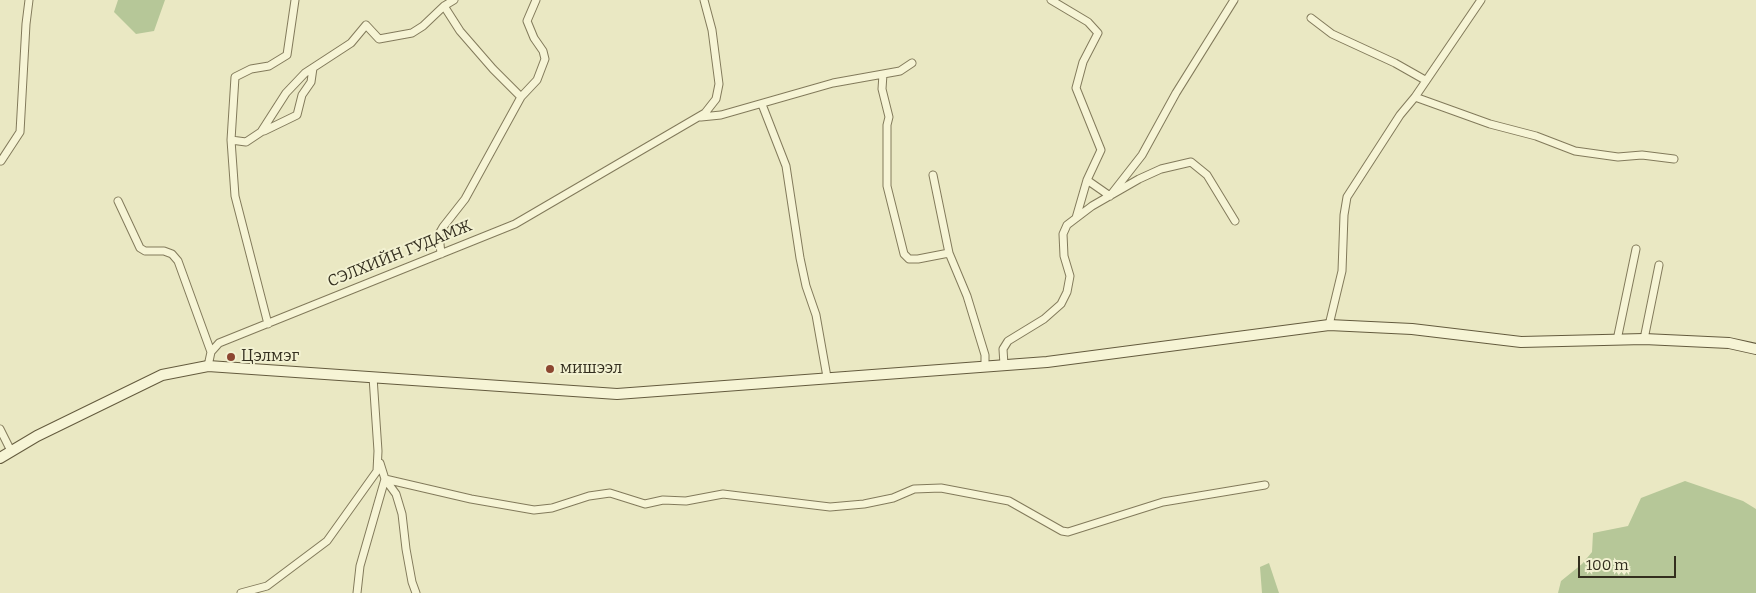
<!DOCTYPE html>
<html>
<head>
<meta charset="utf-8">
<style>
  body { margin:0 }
  #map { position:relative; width:1756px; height:593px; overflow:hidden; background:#eae8c3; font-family:Bitter,serif }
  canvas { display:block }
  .scale { position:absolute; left:1578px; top:556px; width:98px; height:22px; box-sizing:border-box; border:2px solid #332e1e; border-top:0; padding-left:6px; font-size:15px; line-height:18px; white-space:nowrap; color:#332e1e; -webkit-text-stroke:4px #f2f1d1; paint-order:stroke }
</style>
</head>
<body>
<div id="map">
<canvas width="1756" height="593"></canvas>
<div class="scale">100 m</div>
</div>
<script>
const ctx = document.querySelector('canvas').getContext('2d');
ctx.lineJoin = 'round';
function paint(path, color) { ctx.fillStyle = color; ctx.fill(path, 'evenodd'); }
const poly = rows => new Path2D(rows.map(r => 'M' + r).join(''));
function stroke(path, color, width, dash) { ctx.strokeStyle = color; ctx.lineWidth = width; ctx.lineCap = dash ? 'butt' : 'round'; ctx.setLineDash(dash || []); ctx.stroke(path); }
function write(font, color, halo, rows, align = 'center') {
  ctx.font = font + ' Bitter,serif'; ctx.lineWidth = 4; ctx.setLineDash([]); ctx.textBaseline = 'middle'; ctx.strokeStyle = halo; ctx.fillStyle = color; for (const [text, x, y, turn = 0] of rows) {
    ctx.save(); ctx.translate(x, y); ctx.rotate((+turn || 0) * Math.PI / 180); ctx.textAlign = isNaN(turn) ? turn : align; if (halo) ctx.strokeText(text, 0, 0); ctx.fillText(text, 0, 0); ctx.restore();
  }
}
paint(poly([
  [118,0,165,0,154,31,136,34,114,12],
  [1685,481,1743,501,1756,509,1756,593,1558,593,1561,581,1582,564,1592,552,1593,533,1628,526,1641,498],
  [1269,563,1279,593,1262,593,1260,567]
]), '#b6c798');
const minor = poly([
  [454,0,444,6,460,31,493,69,521,97],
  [1051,0,1088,22,1098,33,1083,62,1076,88,1101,150,1087,180,1076,218],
  [1311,18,1332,34,1395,63,1425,80],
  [883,74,882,89,889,117,887,125,887,186,904,254,909,259,918,259,949,253],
  [1415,97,1490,124,1536,136,1575,151,1618,157,1642,155,1674,159],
  [763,107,786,166,800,258,806,286,816,315,827,377],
  [701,117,721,115,833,83,900,71,912,63],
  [264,131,297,115,302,95,311,82,313,68],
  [231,140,246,142,261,132,286,93,305,73,351,43,366,25,379,39,412,33,423,26,444,6],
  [1,161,20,132,26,24,29,0],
  [933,175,949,253,967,296,985,355,985,367],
  [1087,180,1110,196,1142,155,1176,93,1234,0],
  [118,201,140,248,145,251,164,251,172,254,178,261,211,352],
  [441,254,439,234,443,227,465,199,521,97,537,80,545,59,543,51,534,38,527,21,536,0],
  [268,324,235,196,231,140,235,77,251,69,269,66,287,55,295,0],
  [1329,325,1342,271,1344,215,1347,197,1400,115,1415,97,1481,0],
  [1644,339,1659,265],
  [1617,340,1636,249],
  [1004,365,1003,349,1008,341,1044,319,1061,304,1067,292,1070,276,1064,256,1063,234,1067,225,1092,206,1139,179,1161,169,1191,162,1207,175,1235,221],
  [208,366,211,352,219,343,515,224,705,113,716,99,719,84,712,30,704,0],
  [0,429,11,451],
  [380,463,385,479,396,494,402,514,406,549,412,582,416,593],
  [241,593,267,586,327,541,377,471,378,451,373,377],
  [357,593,360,566,385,479,471,499,534,510,552,508,589,496,610,493,645,504,663,500,686,501,723,494,830,507,864,504,893,498,914,489,941,488,1009,501,1062,531,1068,532,1163,502,1265,485]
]);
const secondary = poly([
  [0,458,37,436,162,375,208,366,617,394,1047,362,1329,325,1412,329,1521,342,1644,339,1729,343,1756,349]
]);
stroke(minor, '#827a5b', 9);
stroke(secondary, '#645b3e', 12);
stroke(minor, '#f6f4d5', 7);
stroke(secondary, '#f6f4d5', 10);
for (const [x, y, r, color] of [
  [231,357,5,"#8c4630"],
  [550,369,5,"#8c4630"]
]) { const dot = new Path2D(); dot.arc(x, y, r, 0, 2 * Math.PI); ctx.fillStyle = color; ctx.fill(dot); stroke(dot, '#f2f1d1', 2); }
write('16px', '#332e1e', '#f2f1d1', [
  ["СЭЛХИЙН ГУДАМЖ",400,254,-22]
]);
write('16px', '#332e1e', '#f2f1d1', [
  ["Цэлмэг",241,357],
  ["мишээл",560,369]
], 'left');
</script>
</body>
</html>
